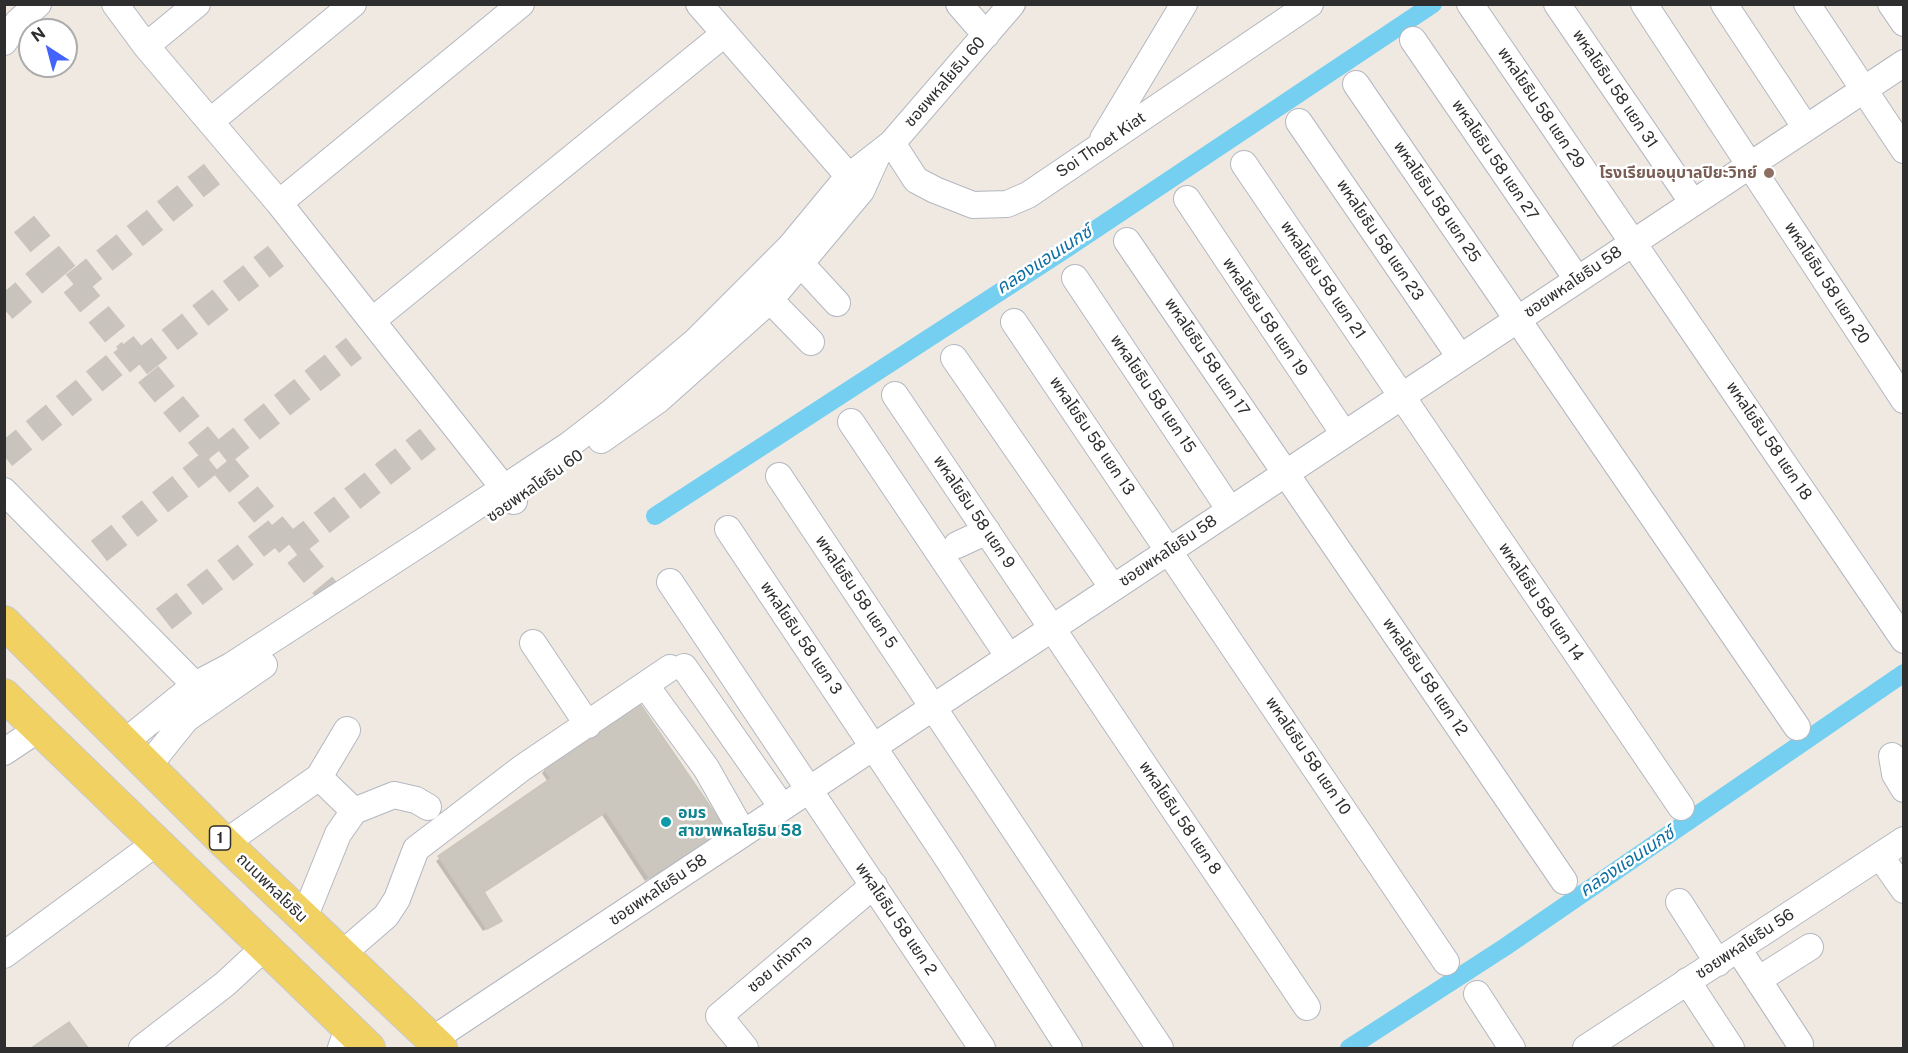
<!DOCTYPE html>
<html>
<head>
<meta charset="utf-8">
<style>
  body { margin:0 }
  #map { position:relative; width:1908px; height:1053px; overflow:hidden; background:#efe9e1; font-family:"Public Sans",sans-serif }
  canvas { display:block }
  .frame { position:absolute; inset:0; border:6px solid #2e2e2e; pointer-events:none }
  .north { position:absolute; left:18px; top:18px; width:60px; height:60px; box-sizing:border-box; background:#fff; border:2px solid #ababab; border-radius:50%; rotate:324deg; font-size:16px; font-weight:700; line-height:24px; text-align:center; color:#2e2e2e }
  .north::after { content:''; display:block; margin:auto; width:21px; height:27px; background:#4264fb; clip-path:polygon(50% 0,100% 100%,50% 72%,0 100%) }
</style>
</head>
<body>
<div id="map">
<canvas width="1908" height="1053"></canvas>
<div class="frame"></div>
<div class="north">N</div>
</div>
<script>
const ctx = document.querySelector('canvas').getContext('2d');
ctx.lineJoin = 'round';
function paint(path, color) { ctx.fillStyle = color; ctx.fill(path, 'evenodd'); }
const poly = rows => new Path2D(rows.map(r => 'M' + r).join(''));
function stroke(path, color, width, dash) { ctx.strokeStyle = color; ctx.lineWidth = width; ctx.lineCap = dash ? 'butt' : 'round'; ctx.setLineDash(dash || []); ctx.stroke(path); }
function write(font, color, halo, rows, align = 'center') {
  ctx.font = font + ' "Public Sans","Noto Sans Thai",sans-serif'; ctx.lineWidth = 5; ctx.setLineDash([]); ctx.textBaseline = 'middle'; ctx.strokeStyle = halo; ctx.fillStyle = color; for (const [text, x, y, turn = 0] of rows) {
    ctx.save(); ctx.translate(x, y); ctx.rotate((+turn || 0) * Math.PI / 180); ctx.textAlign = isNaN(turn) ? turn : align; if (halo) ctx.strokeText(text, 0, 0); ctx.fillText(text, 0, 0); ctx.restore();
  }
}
paint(poly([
  [545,770,721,834,645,881,602,815,482,893,500,921,483,931,436,861,548,782,542,773],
  [69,1024,86,1048,34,1048]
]), '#0003');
stroke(poly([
  [655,516,1066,249,1433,4],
  [1349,1048,1505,947,1904,673]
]), '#75cff0', 18);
const building = poly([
  [640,704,727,831,649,878,606,812,484,892,502,921,487,929,438,856,551,778,544,769,640,704],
  [69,1022,88,1048,31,1048,69,1022]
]);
paint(building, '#cbc7bf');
stroke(building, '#cbc5ba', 1.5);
stroke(poly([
  [24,224,334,599],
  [74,285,212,174],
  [4,309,57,264],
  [139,364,276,256],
  [4,456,130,352],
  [291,547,428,439],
  [99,551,354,348],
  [164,619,277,530]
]), '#c8c4bd', 26, [26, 13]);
const minor = poly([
  [115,4,146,46,279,203,514,501],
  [699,4,859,188],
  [959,4,986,35],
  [1470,4,1904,640],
  [1557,4,1693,203],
  [1644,4,1904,400],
  [1724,4,1806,128],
  [1807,4,1904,150],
  [1891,4,1904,23],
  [1413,40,1577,279],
  [4,42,18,22,38,4],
  [146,46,197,4],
  [1356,84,1797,727],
  [211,121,353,4],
  [1299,122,1460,357],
  [1103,139,1184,4],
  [892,143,916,180,935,190,973,205,1007,204,1028,195,1310,4],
  [1244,164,1681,807],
  [1187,199,1344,434],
  [279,203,521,4],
  [1127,241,1564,881],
  [801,264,837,303],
  [1075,278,1230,510],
  [770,300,811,342],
  [373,320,724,34],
  [1014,322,1446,962],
  [954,358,1113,588],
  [895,395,1307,1007],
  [851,422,1009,657],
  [601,440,658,400,770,300,861,191,876,158],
  [779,476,1160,1048],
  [4,491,195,685],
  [728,529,948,859,1069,1048],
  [957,545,987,531],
  [670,582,982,1048],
  [533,643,588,725],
  [684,667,782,807],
  [646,686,706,768,743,833],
  [126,741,195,685,231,666,430,537,569,445,613,411,696,341,790,247,847,178,892,143,1012,4],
  [4,752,40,728],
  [1892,756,1895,774,1904,789],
  [149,765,186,719,264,665],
  [319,777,347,730],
  [354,811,394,795,416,800,428,807],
  [225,843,319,777,354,811,338,834,304,918],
  [1880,856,1904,890],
  [1679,902,1718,963],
  [1738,949,1800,1044],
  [342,954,386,916,397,899,416,849,522,768,670,668],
  [4,955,156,843],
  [1758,980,1810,947],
  [1687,981,1731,1048],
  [1477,994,1512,1048],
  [432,1040,1904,63],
  [142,1048,225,984,265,947],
  [341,1048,348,1028],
  [745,1048,719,1016,874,885],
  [1586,1048,1904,840]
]);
const major = poly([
  [4,622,225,843,441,1048],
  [4,695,369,1048]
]);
stroke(minor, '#b4b7c1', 28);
stroke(major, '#c9c9c9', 34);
stroke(minor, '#fff', 26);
stroke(major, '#f2d163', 32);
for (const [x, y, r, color] of [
  [1769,173,6,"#8d6e63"],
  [666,822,6,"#0f9aa8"]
]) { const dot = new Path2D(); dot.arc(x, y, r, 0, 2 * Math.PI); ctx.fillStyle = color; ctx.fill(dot); stroke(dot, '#fff', 2); }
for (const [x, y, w] of [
  [220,838,21]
]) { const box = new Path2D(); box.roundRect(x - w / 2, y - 12, w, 24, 4.5); ctx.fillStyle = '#fff'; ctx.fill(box); stroke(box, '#2e2e2e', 1.5); }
write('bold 15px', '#2e2e2e', null, [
  ["1",220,838]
]);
write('16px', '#2e2e2e', '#fff', [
  ["ซอยพหลโยธิน 60",945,82,-49],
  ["พหลโยธิน 58 แยก 31",1615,89,56],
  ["พหลโยธิน 58 แยก 29",1541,108,56],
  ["Soi Thoet Kiat",1101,145,-34],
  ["พหลโยธิน 58 แยก 27",1495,160,56],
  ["พหลโยธิน 58 แยก 25",1437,202,56],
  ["พหลโยธิน 58 แยก 23",1380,240,56],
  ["พหลโยธิน 58 แยก 21",1323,280,56],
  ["ซอยพหลโยธิน 58",1573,282,-34],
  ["พหลโยธิน 58 แยก 20",1827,283,57],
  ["พหลโยธิน 58 แยก 19",1265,317,56],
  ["พหลโยธิน 58 แยก 17",1207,357,56],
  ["พหลโยธิน 58 แยก 15",1153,394,56],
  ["พหลโยธิน 58 แยก 13",1092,436,56],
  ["พหลโยธิน 58 แยก 18",1769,441,56],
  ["ซอยพหลโยธิน 60",535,486,-35],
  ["พหลโยธิน 58 แยก 9",974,512,56],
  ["ซอยพหลโยธิน 58",1168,551,-34],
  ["พหลโยธิน 58 แยก 5",856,592,56],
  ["พหลโยธิน 58 แยก 14",1541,602,56],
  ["พหลโยธิน 58 แยก 3",801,638,56],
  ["พหลโยธิน 58 แยก 12",1425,677,56],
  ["พหลโยธิน 58 แยก 10",1308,756,56],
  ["พหลโยธิน 58 แยก 8",1180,818,56],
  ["ถนนพหลโยธิน",272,888,44],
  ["ซอยพหลโยธิน 58",658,890,-34],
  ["พหลโยธิน 58 แยก 2",896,919,56],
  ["ซอยพหลโยธิน 56",1745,944,-33],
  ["ซอย เก่งกาจ",780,964,-40]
]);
write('bold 16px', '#785e54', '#fff', [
  ["โรงเรียนอนุบาลปิยะวิทย์",1757,173]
], 'right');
write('bold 16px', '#0d838f', '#fff', [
  ["อมร",678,813],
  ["สาขาพหลโยธิน 58",678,831]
], 'left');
write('italic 18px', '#0d6fa3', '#fff', [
  ["คลองแอนเนกซ์",1044,260,-33],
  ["คลองแอนเนกซ์",1627,862,-34]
]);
</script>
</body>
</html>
